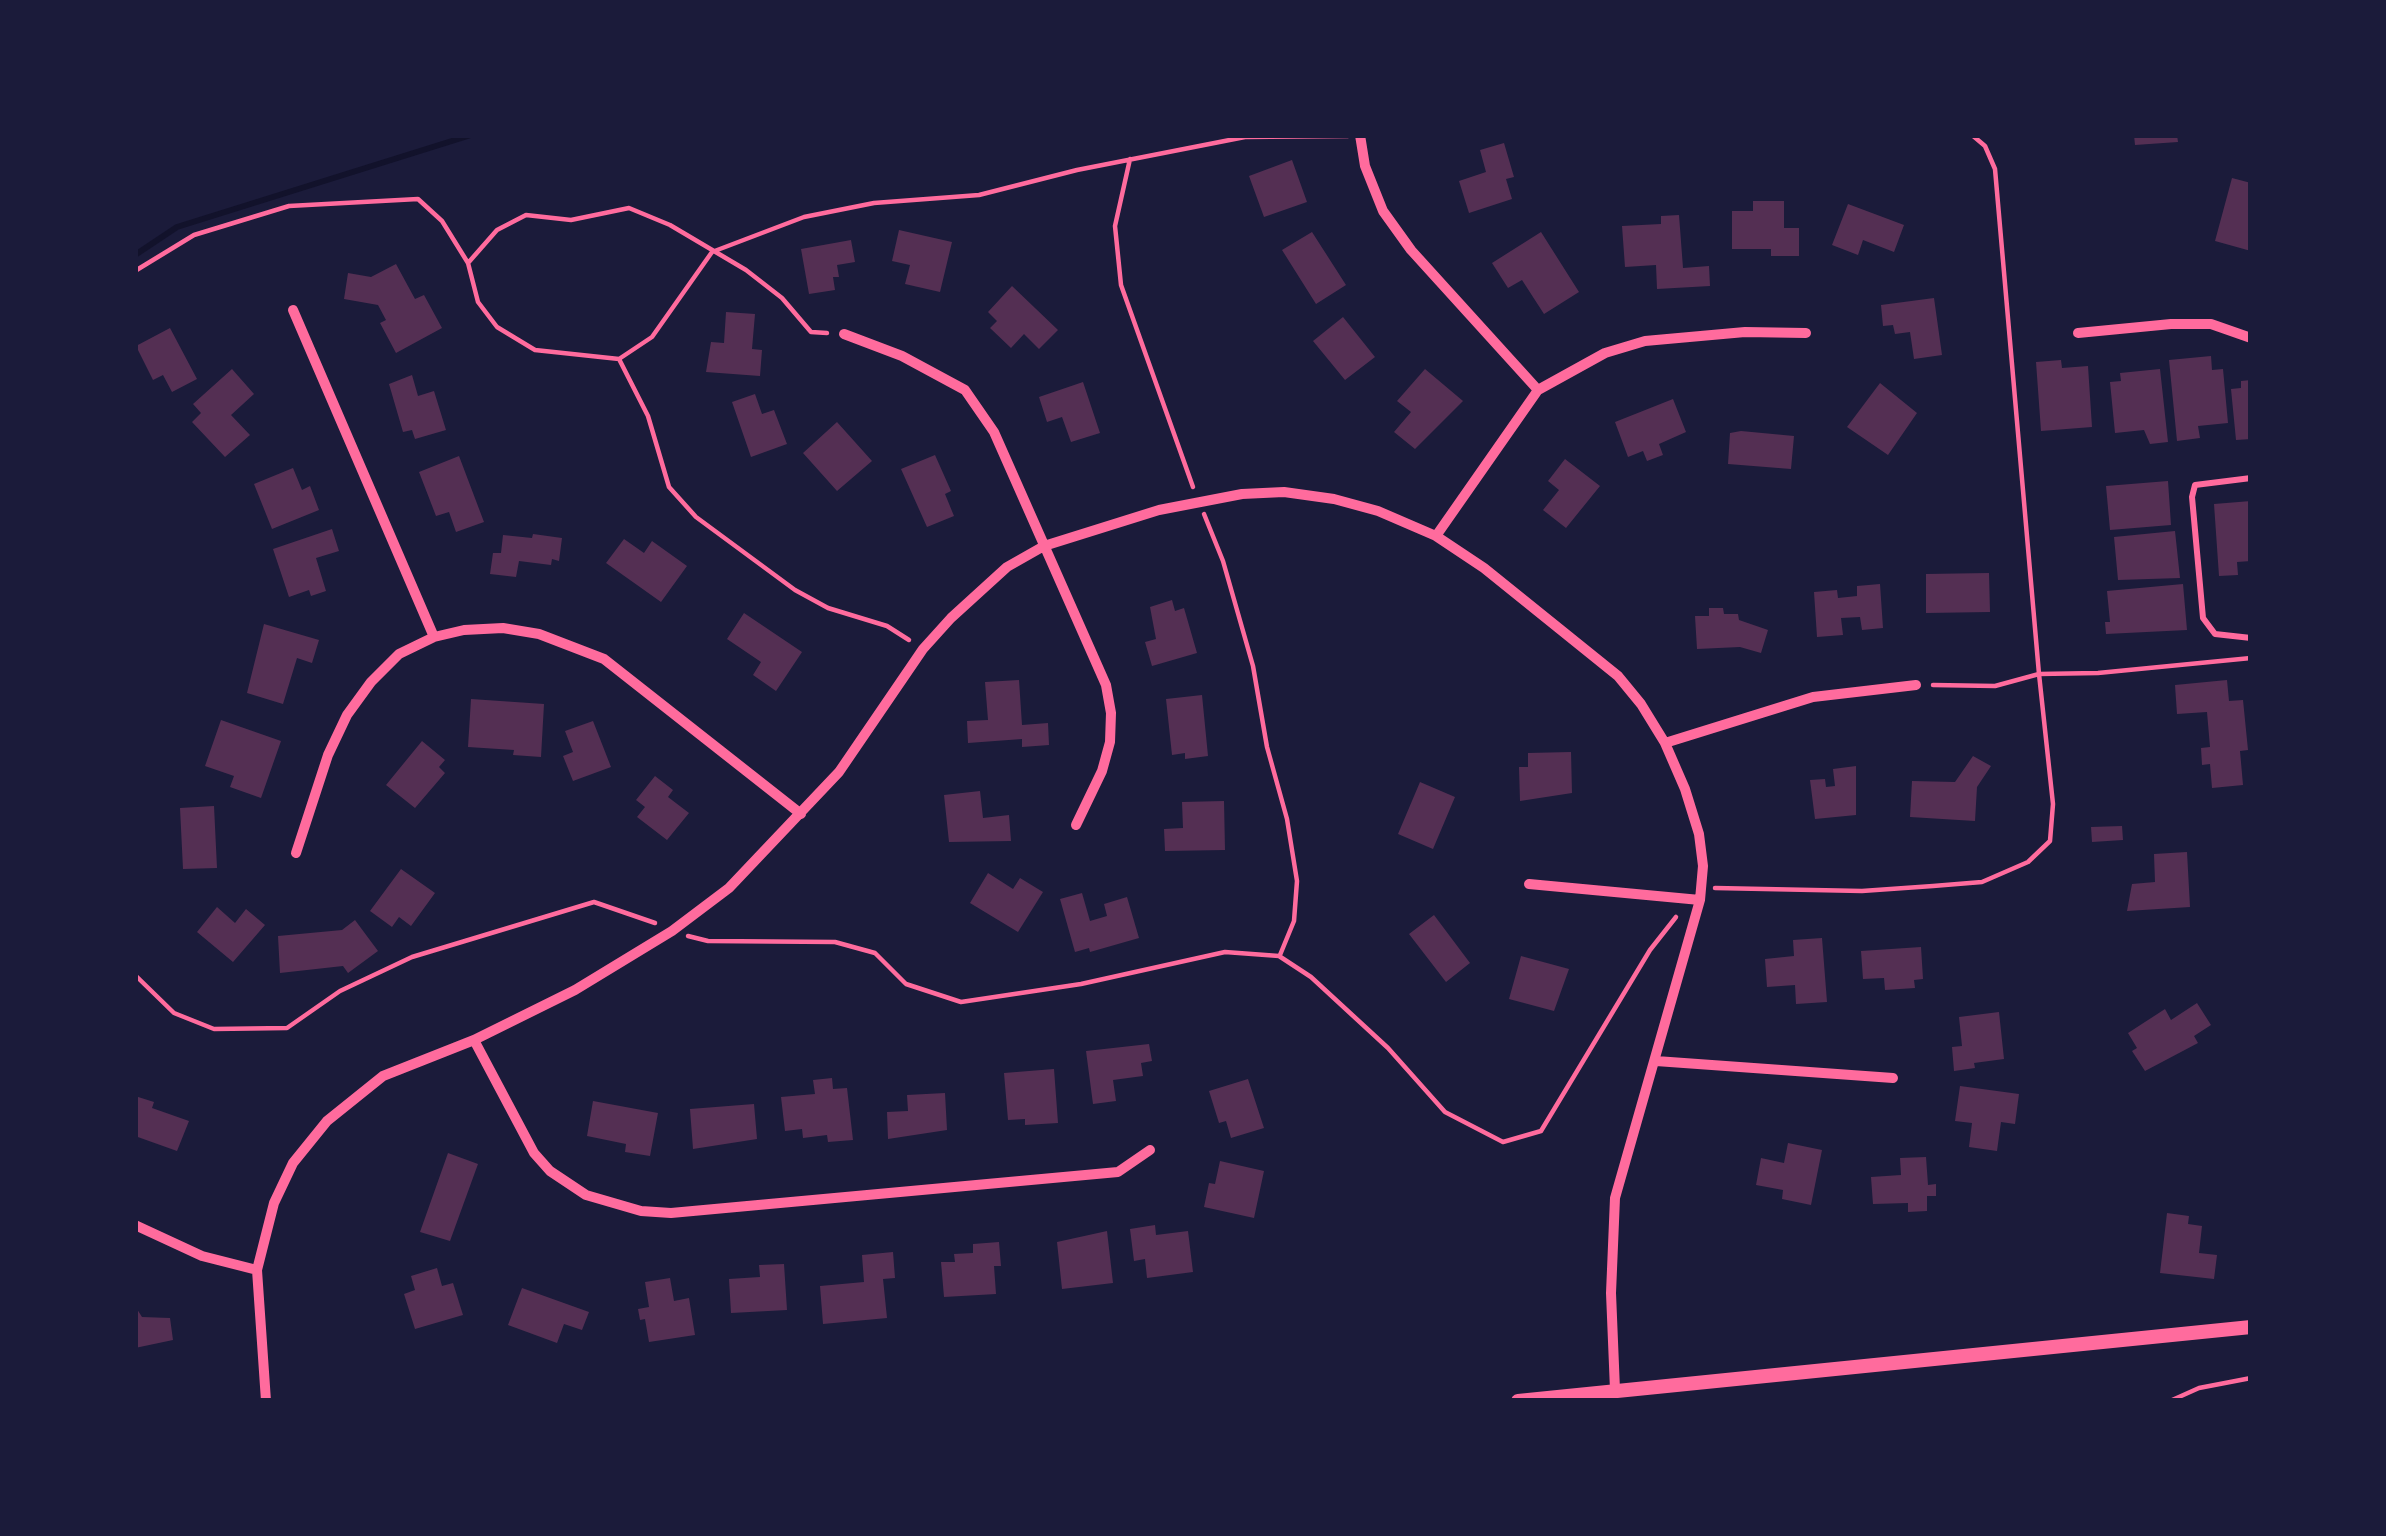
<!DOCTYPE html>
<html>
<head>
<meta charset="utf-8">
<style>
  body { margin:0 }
  #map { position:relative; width:2386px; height:1536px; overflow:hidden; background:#1b1b3a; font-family:"IBM Plex Sans",sans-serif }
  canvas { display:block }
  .frame { position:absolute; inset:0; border:138px solid #1b1b3a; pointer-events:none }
</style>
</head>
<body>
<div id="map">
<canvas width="2386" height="1536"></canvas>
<div class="frame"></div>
</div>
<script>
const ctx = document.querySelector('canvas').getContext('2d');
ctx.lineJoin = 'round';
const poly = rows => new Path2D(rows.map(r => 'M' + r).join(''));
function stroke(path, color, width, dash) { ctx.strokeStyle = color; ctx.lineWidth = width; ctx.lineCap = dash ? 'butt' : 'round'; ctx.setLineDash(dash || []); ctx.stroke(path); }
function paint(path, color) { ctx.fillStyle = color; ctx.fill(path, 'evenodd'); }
stroke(poly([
  [135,255,177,227,471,135]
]), '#12122b', 6);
paint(poly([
  [2134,135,2177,135,2178,142,2135,145],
  [1504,143,1514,177,1506,179,1512,199,1469,213,1459,181,1486,172,1480,150],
  [1292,160,1307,202,1264,217,1249,176],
  [2232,178,2251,183,2251,251,2215,241],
  [1753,201,1784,201,1784,228,1799,228,1799,256,1771,256,1771,249,1732,249,1732,211,1753,211],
  [1848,204,1904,225,1894,252,1863,240,1858,255,1832,245],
  [1679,215,1683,268,1709,266,1710,286,1657,289,1656,265,1625,267,1622,226,1661,224,1661,216],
  [899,230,952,242,940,292,905,284,910,265,892,261],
  [1312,232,1346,285,1316,304,1282,250],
  [1541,232,1579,292,1544,314,1522,280,1508,288,1492,263],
  [851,240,855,262,837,265,839,277,833,277,835,290,809,294,801,249],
  [396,264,415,299,424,295,442,328,396,353,380,323,386,320,378,305,344,299,348,273,371,277],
  [1012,286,1058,330,1039,349,1024,334,1011,348,990,328,997,321,988,312],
  [1934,298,1942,355,1914,359,1910,332,1895,334,1893,325,1883,326,1881,305],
  [726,312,755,314,752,349,762,350,760,376,706,372,711,342,724,343],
  [1343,317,1375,357,1345,380,1313,341],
  [170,328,197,379,172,392,163,375,153,380,136,346],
  [2211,356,2212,370,2223,369,2228,423,2198,426,2200,438,2177,441,2169,360],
  [2061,360,2062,368,2088,366,2092,427,2041,431,2036,362],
  [232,369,254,394,231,415,250,435,225,457,192,422,201,413,193,404],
  [1425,369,1463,401,1415,449,1394,432,1411,412,1397,401],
  [2160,369,2168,442,2150,444,2144,430,2115,433,2110,382,2121,381,2120,373],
  [412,375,418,396,434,391,446,430,415,439,412,430,403,432,389,384],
  [2251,380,2251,439,2236,440,2231,389,2241,388,2241,381],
  [1083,382,1100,433,1071,442,1062,417,1047,422,1039,397],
  [1880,383,1917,413,1888,455,1847,427],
  [755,394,762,414,774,410,787,444,751,457,732,402],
  [1673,399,1686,432,1659,444,1663,455,1647,461,1643,451,1628,457,1615,422],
  [837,422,872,461,837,491,803,453],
  [1741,431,1794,436,1791,469,1728,464,1730,433],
  [935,455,951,491,945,494,954,516,927,527,901,469],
  [459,456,484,522,456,532,449,512,436,516,419,472],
  [1565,459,1600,486,1566,528,1543,510,1559,490,1548,481],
  [293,468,302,490,310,486,319,510,272,529,254,484],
  [2168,481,2171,525,2110,530,2106,486],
  [2251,501,2251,561,2237,562,2238,575,2219,576,2214,504],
  [332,529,339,551,316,558,326,591,311,596,309,590,289,597,273,549],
  [2175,531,2180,578,2118,580,2114,537],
  [533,534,562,538,559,561,552,559,551,565,519,561,516,577,490,574,493,553,501,553,503,535,532,538],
  [624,539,644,553,652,541,687,566,661,602,606,563],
  [1989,573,1990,612,1926,613,1926,574],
  [1880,584,1883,628,1862,630,1860,617,1841,618,1843,635,1817,637,1814,592,1837,590,1838,598,1857,596,1857,586],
  [2183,584,2187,630,2106,634,2105,622,2110,622,2107,591],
  [1172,600,1175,611,1184,608,1197,653,1152,666,1145,642,1156,639,1150,607],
  [1709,608,1723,608,1724,614,1738,614,1739,620,1768,630,1761,653,1740,647,1697,649,1695,616,1709,616],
  [744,613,802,652,776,691,753,675,761,662,727,639],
  [264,624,319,640,312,663,297,658,283,704,247,693],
  [1019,680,1022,725,1048,723,1049,745,1022,747,1022,739,968,743,967,721,988,720,985,682],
  [2227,680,2229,701,2243,700,2248,750,2240,751,2243,785,2212,788,2210,764,2202,765,2201,748,2210,747,2207,712,2177,714,2175,685],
  [1202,695,1208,756,1185,759,1185,753,1172,755,1166,699],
  [471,699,544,704,541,757,513,755,514,750,468,747],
  [221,720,281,741,261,798,230,787,234,776,205,766],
  [593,721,611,767,573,781,563,756,573,752,565,731],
  [422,741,445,760,439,767,445,773,415,808,386,785],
  [1571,752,1572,793,1520,801,1519,767,1528,767,1528,753],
  [1973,756,1991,766,1977,787,1975,821,1910,817,1912,781,1955,782],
  [1856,766,1856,815,1815,819,1810,780,1825,779,1826,787,1835,786,1833,769],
  [655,776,673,790,668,797,689,813,667,840,637,817,645,807,636,800],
  [1420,782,1455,797,1433,849,1398,834],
  [980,791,983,818,1009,815,1011,841,949,842,944,795],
  [1224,801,1225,850,1165,851,1164,829,1183,828,1182,802],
  [214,806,217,868,183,869,180,808],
  [2122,826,2123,840,2092,842,2091,827],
  [2187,852,2190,907,2127,911,2132,884,2155,882,2154,854],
  [401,869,435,893,411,926,399,917,392,927,370,911],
  [988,873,1013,889,1020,878,1043,892,1018,932,970,903],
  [1082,893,1090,921,1107,916,1104,904,1127,897,1139,938,1090,952,1089,948,1075,952,1060,899],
  [217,907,235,923,246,909,265,925,233,962,197,932],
  [1434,915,1470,963,1446,982,1409,934],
  [355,920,378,951,348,973,343,966,280,973,278,936,342,930],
  [1822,938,1827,1002,1796,1004,1795,985,1767,987,1765,959,1794,956,1793,940],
  [1921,947,1923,979,1914,980,1915,988,1885,990,1884,978,1863,979,1861,951],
  [1521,956,1569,969,1554,1011,1509,999],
  [2197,1003,2211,1025,2194,1036,2198,1043,2145,1071,2132,1051,2137,1048,2128,1033,2165,1009,2171,1020],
  [1999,1012,2004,1059,1974,1063,1975,1068,1954,1071,1952,1047,1962,1046,1959,1017],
  [1149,1044,1152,1061,1141,1063,1143,1076,1113,1080,1116,1101,1093,1104,1086,1051],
  [1054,1069,1058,1123,1025,1125,1025,1119,1008,1120,1004,1073],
  [832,1078,833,1089,847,1088,853,1140,828,1142,827,1135,803,1138,802,1129,785,1131,781,1097,815,1094,813,1080],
  [1248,1079,1264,1128,1231,1138,1226,1121,1219,1123,1209,1091],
  [1960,1086,2019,1094,2015,1124,2001,1122,1997,1151,1969,1147,1972,1123,1955,1121],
  [945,1093,947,1130,888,1139,887,1112,908,1111,907,1095],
  [135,1096,154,1102,152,1108,189,1121,177,1151,135,1136],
  [593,1101,658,1113,650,1156,625,1152,626,1144,587,1136],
  [754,1104,757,1139,693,1149,690,1109],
  [1788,1143,1822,1150,1811,1205,1782,1199,1783,1190,1756,1185,1761,1158,1784,1163],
  [448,1153,478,1164,450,1241,420,1232],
  [1926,1157,1928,1185,1936,1184,1936,1196,1927,1196,1927,1211,1908,1212,1908,1203,1873,1204,1871,1177,1901,1175,1900,1158],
  [1220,1161,1264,1171,1254,1218,1204,1207,1209,1183,1215,1184],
  [2167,1213,2189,1216,2188,1224,2202,1226,2199,1253,2217,1255,2214,1279,2160,1273],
  [1155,1225,1156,1235,1188,1231,1193,1272,1147,1278,1145,1259,1134,1261,1130,1229],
  [1107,1231,1113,1283,1062,1289,1057,1242],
  [999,1242,1001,1266,994,1266,996,1294,944,1297,941,1262,955,1262,954,1254,973,1253,973,1244],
  [893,1252,895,1278,883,1279,887,1318,823,1324,820,1286,864,1282,862,1255],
  [784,1264,787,1310,731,1313,729,1279,760,1277,759,1265],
  [437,1268,442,1286,453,1283,463,1315,415,1329,404,1294,415,1290,411,1276],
  [670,1278,674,1301,689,1298,695,1335,649,1342,645,1319,640,1320,638,1309,649,1307,645,1282],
  [522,1288,589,1312,582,1330,564,1324,557,1343,508,1325],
  [135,1306,142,1317,170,1318,173,1340,135,1348]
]), '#542f53');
stroke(poly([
  [1972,135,1985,146,1995,169,2039,674,2098,673,2251,658],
  [1130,159,1115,226,1121,285,1193,487],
  [468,263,497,230,526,215,571,220,629,208,670,225,746,270,782,298,811,332,827,333],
  [135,271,194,235,289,206,418,199,442,221,468,263,478,302,497,327,535,350,619,359,652,337,712,252,804,217,874,203,979,195,1077,170,1245,137,1348,136],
  [619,359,648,416,669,487,696,517,795,590,828,608,887,626,909,640],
  [1204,514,1223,561,1253,666,1267,747,1287,819,1297,881,1294,921,1280,955],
  [1715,888,1862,891,1933,886,1982,882,2028,862,2050,841,2053,804,2039,674,1995,686,1933,685],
  [688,936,708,941,835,942,875,953,906,984,961,1002,1081,984,1225,952,1279,956,1311,977,1388,1048,1445,1112,1503,1142,1541,1131,1650,950,1676,917],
  [135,975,174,1013,214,1029,287,1028,340,991,412,957,594,902,655,923],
  [2170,1401,2199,1388,2251,1378]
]), '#ff6b9d', 4.5);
stroke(poly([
  [2251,478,2195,485,2192,497,2203,618,2215,634,2251,638]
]), '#ff6b9d', 6);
stroke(poly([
  [1360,135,1365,166,1383,211,1411,250,1538,390],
  [293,310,434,637],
  [2078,333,2171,324,2211,324,2251,338],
  [844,334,902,356,965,390,994,432,1106,685,1111,713,1110,742,1102,771,1076,825],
  [1436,536,1538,390,1605,353,1645,341,1745,332,1806,333],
  [1665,743,1813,697,1916,685],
  [296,853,328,755,347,715,371,682,399,654,434,637,464,630,503,628,539,634,604,659,801,814],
  [1529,884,1700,900],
  [474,1040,534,1153,550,1171,586,1195,641,1211,671,1213,1118,1172,1150,1150],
  [1656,1061,1893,1078],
  [135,1225,202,1256,257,1270],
  [266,1401,257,1270,274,1203,293,1163,327,1121,383,1076,474,1040,575,990,672,931,729,888,839,772,923,649,951,618,1007,567,1044,546,1159,510,1242,494,1284,492,1334,499,1378,511,1436,536,1484,568,1618,676,1641,704,1665,743,1685,789,1699,834,1703,866,1700,900,1615,1198,1611,1293,1615,1390]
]), '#ff6b9d', 10);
stroke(poly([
  [1518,1401,2251,1327]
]), '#ff6b9d', 14);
</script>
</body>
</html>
